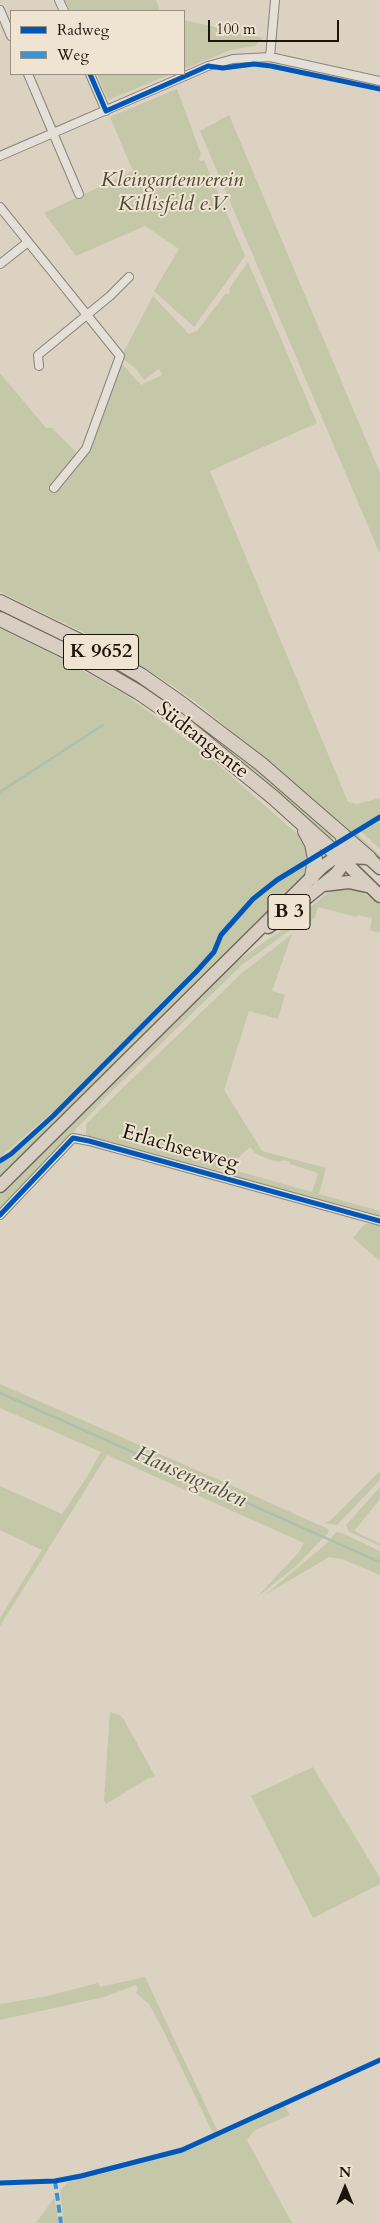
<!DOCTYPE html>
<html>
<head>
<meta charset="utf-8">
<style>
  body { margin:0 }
  #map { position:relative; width:380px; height:2223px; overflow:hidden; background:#dcd2c2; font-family:Cardo,serif }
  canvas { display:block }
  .legend { position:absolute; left:10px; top:10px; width:175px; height:65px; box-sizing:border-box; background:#efe3d1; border:1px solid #9b9182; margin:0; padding:6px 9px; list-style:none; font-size:15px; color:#1d150b }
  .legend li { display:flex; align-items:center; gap:10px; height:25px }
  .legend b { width:25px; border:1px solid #9b9182 }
  .north { position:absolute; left:320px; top:2163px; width:50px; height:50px; -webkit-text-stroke:4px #efe3d1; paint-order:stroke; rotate:0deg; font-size:14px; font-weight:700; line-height:20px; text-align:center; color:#1d150b }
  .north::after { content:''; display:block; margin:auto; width:18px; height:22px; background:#1d150b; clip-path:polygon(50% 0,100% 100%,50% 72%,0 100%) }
  .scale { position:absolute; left:208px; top:20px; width:131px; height:22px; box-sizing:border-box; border:2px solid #1d150b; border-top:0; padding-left:6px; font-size:15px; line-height:18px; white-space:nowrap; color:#1d150b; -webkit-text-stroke:4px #efe3d1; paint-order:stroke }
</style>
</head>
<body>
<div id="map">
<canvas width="380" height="2223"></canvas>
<ul class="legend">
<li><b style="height:6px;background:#0057b8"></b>Radweg</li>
<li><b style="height:6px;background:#3a93d2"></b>Weg</li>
</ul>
<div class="north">N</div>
<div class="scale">100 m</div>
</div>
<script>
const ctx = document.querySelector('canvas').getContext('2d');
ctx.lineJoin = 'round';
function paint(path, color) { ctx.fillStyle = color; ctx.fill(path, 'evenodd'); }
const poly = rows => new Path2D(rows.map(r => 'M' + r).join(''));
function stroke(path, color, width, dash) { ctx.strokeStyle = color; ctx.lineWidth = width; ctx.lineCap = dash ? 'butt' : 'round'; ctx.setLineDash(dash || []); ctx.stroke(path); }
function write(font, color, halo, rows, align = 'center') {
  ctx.font = font + ' Cardo,serif'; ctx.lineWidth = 4; ctx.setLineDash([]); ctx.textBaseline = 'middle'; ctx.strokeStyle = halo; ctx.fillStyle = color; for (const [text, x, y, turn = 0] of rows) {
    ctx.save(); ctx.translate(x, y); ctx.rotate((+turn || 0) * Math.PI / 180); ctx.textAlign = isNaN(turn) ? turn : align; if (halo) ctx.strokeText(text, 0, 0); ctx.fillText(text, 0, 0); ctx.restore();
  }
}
paint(poly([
  [65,0,156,0,160,11,70,11],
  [184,20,263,38,255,46,231,50,184,69],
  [97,74,171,74,108,100],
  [177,89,201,154,199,159,200,161,204,160,245,256,194,327,154,291,179,249,145,226,76,256,44,213,133,171,110,117],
  [229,115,380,473,380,554,200,131],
  [248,262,317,423,210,471,348,802,357,804,380,798,380,849,358,829,354,831,380,855,380,862,262,757,200,705,173,686,91,636,0,592,0,373,46,428,52,428,82,458,120,362,141,385,162,375,159,369,144,380,136,369,121,357,153,296,189,334,197,331,226,293,228,295,230,291,229,289],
  [0,608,60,636,139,681,252,763,329,831,335,843,334,844,185,719,0,613],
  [0,629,63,659,127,696,201,750,303,839,308,845,308,873,293,890,275,902,260,922,0,1178,0,1162,37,1132,107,1064,198,974,216,952,205,959,56,1109,0,1157],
  [341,887,360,890,380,905,380,933,370,930,372,918,358,915,357,917,318,907,315,917,311,921,304,920,242,965,109,1094,0,1210,0,1195,218,978,240,959,289,925,331,890],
  [292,934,272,991,285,995,278,1019,249,1011,224,1090,262,1151,326,1168,319,1194,380,1211,380,1217,229,1175,230,1169,312,1192,318,1173,290,1164,290,1162,283,1160,279,1162,265,1158,255,1153,250,1147,238,1158,231,1158,221,1169,214,1171,86,1135,86,1124,99,1111,242,973],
  [373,1223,380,1225,380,1261,353,1238,365,1224],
  [0,1384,226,1483,328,1529,329,1532,296,1566,257,1597,299,1552,304,1543,107,1455,0,1626,0,1618,42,1550,0,1530,0,1486,62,1514,85,1480,101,1452,0,1408],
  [380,1471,380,1480,337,1525,324,1523,331,1520],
  [380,1487,380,1499,354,1531,380,1544,380,1546,348,1531,346,1525],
  [336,1532,342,1533,380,1551,380,1575,342,1559,329,1557,265,1595,327,1543],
  [110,1712,120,1715,124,1720,155,1776,147,1779,106,1804,104,1800],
  [313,1767,380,1878,380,1884,313,1918,251,1796],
  [145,1977,218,2132,211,2136,213,2133,165,2034,149,2004,136,1993,138,1988,136,1985,104,1997,0,2020,0,2004,43,1997,98,1983,100,1987],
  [285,2106,290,2115,255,2130,247,2140,292,2223,64,2223,60,2191,68,2182,164,2158,195,2147],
  [54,2198,59,2223,36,2223,41,2216]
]), '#c4c7a8');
stroke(poly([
  [0,792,103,725],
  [0,1393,380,1562]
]), '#acc0b0', 2.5);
const street = poly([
  [59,0,64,11],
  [0,10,11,36],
  [270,57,275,0],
  [28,74,79,194],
  [90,74,106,111],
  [0,156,208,66,233,59,270,57,380,81],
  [0,207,120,356,86,449,54,488],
  [0,264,28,242],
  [39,366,38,355,110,296,129,277],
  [0,1215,73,1138,89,1141,380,1221]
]);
const primary = poly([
  [323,885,349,882,367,886],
  [268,927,284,916,336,874,345,862,380,896],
  [0,1186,322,867,333,859,346,857,369,858,380,868]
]);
const highway = poly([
  [0,602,98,650,142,676,182,704,261,764,369,858],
  [0,619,78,657,138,692,180,721,274,798,345,862,346,847,342,835],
  [305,831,312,844,315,859,312,877]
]);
stroke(street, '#8a8379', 10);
stroke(primary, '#706a61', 15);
stroke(highway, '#706a61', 16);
stroke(street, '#e4dfd7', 8);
stroke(primary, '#d8cfc2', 12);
stroke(highway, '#d8cfc2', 14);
stroke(poly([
  [55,2181,61,2223]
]), '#3a93d2', 4, [8, 4]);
stroke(poly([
  [90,74,106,111,208,66,223,68,254,64,271,66,380,89],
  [0,1161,11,1154,53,1116,196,972,214,952,221,935,253,899,277,880,380,817],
  [0,1215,73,1138,89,1141,380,1221],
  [0,2183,55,2181,81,2176,182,2150,380,2060]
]), '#0057b8', 5);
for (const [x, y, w] of [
  [101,652,75],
  [289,912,42]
]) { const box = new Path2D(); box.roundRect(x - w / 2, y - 17.5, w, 35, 4); ctx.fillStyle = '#efe3d1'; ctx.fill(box); stroke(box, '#1d150b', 1); }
write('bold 20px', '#1d150b', null, [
  ["K 9652",101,652],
  ["B 3",289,912]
]);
write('italic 21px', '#494834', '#efe3d1', [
  ["Kleingartenverein",172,181],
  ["Killisfeld e.V.",172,205]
]);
write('21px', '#1d150b', '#efe3d1', [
  ["Südtangente",202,741,38],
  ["Erlachseeweg",180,1149,16]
]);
write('italic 22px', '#484e42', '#efe3d1', [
  ["Hausengraben",190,1478,24]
]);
</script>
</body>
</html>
